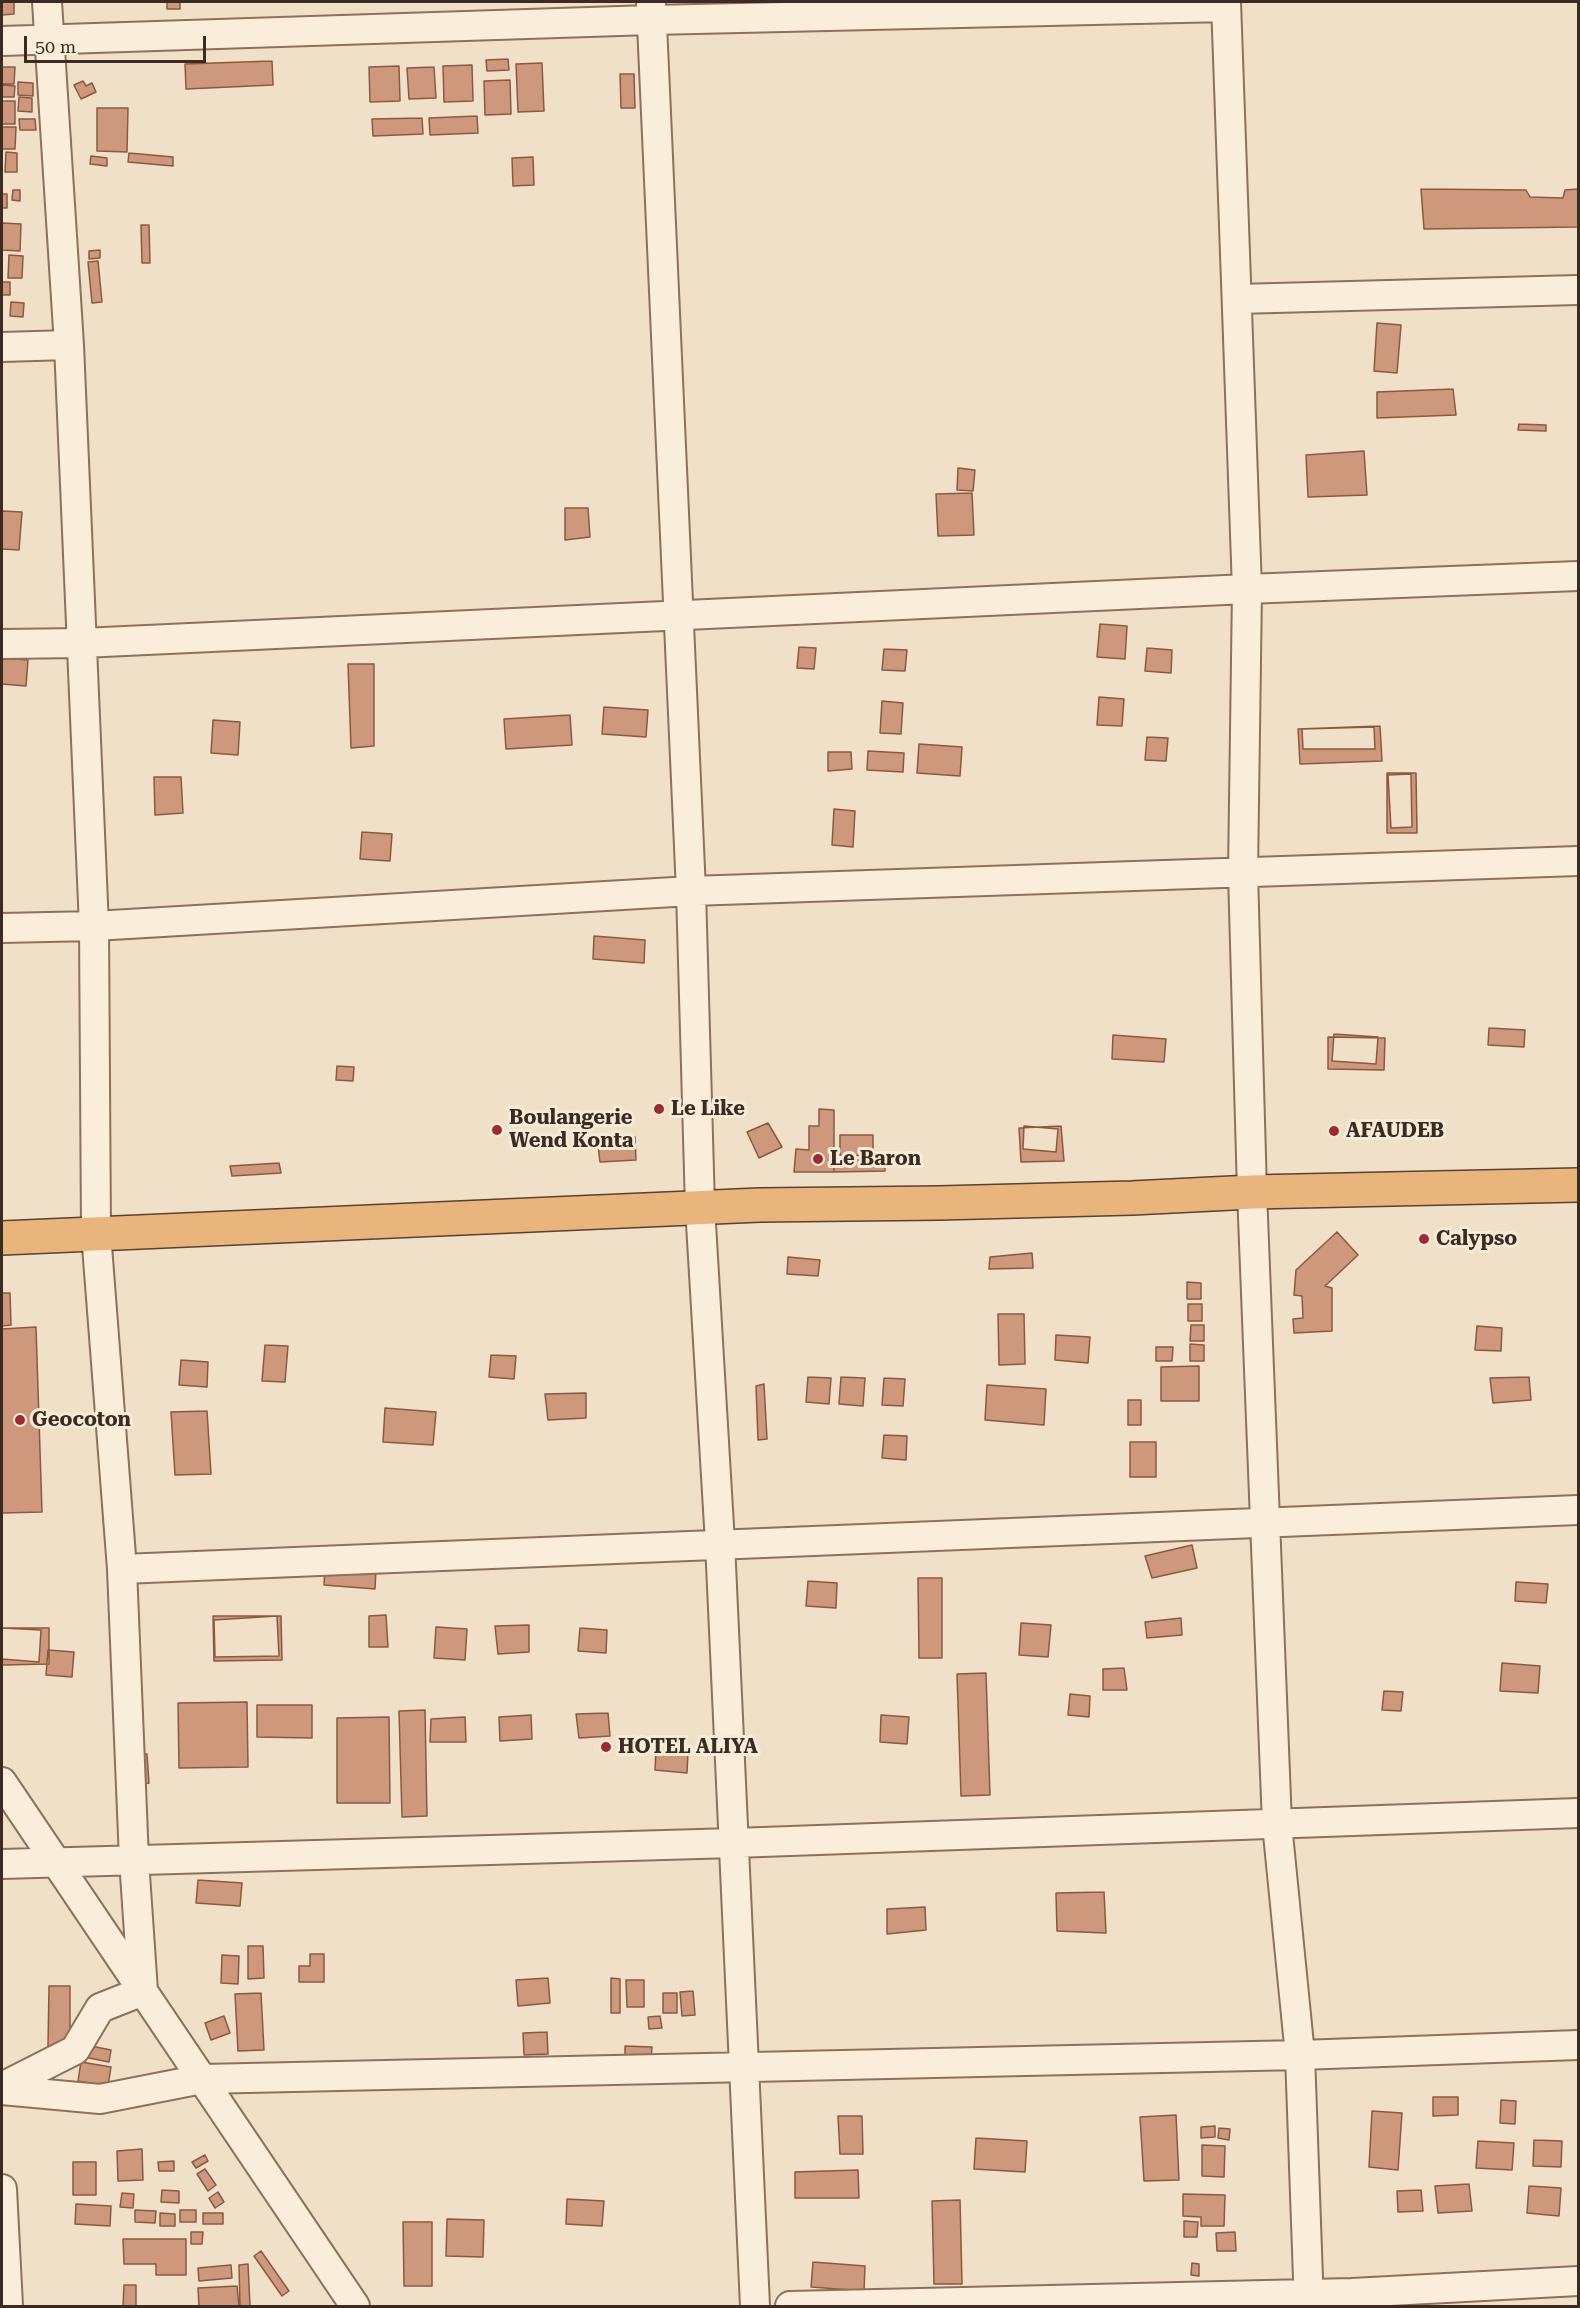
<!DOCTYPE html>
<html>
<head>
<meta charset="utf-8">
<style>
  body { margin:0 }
  #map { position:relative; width:1580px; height:2308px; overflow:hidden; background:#efe0c7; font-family:"Roboto Serif",serif }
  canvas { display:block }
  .frame { position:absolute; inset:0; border:3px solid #3c2b20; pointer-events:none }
  .scale { position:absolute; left:24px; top:36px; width:182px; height:27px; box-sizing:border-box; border:3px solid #3c2b20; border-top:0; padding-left:8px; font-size:18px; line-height:21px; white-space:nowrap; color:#3c2b20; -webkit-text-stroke:4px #f6ebd7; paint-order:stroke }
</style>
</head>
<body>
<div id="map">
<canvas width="1580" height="2308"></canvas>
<div class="frame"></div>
<div class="scale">50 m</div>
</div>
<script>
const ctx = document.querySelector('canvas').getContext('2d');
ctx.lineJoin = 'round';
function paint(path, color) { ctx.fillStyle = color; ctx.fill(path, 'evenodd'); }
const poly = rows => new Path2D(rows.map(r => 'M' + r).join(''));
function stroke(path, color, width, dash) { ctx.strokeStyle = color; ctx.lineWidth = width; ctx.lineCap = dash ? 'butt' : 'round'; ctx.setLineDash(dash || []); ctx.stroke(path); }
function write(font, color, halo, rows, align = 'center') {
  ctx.font = font + ' "Roboto Serif",serif'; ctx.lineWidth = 6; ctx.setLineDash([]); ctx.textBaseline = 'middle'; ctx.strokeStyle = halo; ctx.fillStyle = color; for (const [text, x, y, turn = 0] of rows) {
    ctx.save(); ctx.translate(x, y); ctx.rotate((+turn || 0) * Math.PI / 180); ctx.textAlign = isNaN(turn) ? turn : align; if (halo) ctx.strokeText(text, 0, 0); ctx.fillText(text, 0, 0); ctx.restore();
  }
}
const building = poly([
  [2,2,14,2,14,14,2,15,2,2],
  [167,2,180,2,180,9,167,9,167,2],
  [508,59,509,70,487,71,486,60,508,59],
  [272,61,273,85,186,89,185,64,272,61],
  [542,63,544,111,518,112,516,64,542,63],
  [472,65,473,101,444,102,443,66,472,65],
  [399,66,400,101,370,102,369,67,399,66],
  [2,67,15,67,14,84,2,84,2,67],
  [434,67,436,98,409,99,407,68,434,67],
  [620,74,634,74,635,108,621,108,620,74],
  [510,80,511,114,485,115,484,81,510,80],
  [83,81,86,86,92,83,96,92,81,99,74,85,83,81],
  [18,82,33,83,33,96,18,95,18,82],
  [2,85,15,86,14,97,2,97,2,85],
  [19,97,32,98,32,112,18,111,19,97],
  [2,101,15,101,15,124,2,124,2,101],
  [97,108,128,108,127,152,97,151,97,108],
  [477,116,478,133,430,135,429,118,477,116],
  [422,118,423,134,373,136,372,119,422,118],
  [19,119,35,119,36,130,20,130,19,119],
  [2,127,16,127,15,149,2,149,2,127],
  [6,152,17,153,17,172,5,172,6,152],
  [129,153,173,157,173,166,128,162,129,153],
  [91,156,107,158,107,166,90,164,91,156],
  [533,157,534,185,513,186,512,158,533,157],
  [1421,189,1526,190,1530,197,1563,198,1565,190,1578,189,1578,227,1424,229,1421,189],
  [13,190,20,190,20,201,12,200,13,190],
  [2,194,7,194,7,208,2,208,2,194],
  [2,223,21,224,20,251,2,250,2,223],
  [141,225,149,225,150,263,142,263,141,225],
  [100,250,100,258,89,259,89,251,100,250],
  [9,255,23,256,22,278,8,278,9,255],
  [98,261,102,302,92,303,88,262,98,261],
  [2,282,10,282,10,295,2,295,2,282],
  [11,302,24,303,23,317,10,316,11,302],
  [1377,323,1401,325,1397,373,1374,371,1377,323],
  [1453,389,1456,415,1377,418,1377,392,1453,389],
  [1519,424,1546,425,1546,431,1518,430,1519,424],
  [1364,451,1367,495,1308,497,1306,455,1364,451],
  [958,468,975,470,973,491,957,490,958,468],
  [972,493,974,535,938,536,936,494,972,493],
  [565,508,588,508,590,537,565,540,565,508],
  [2,511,22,512,19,550,2,549,2,511],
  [1100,624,1127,626,1125,659,1097,657,1100,624],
  [799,647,816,648,814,669,797,668,799,647],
  [1147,648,1172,650,1171,673,1145,671,1147,648],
  [884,649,907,650,905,671,882,670,884,649],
  [2,658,28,660,26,686,2,684,2,658],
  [348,664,374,664,374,746,351,748,348,664],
  [1099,697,1124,699,1122,726,1097,725,1099,697],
  [882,701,903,703,901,734,880,733,882,701],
  [604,707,648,710,646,737,602,734,604,707],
  [570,715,572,745,506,749,504,719,570,715],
  [213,720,240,722,238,755,211,753,213,720],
  [1380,726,1382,761,1300,764,1298,729,1380,726],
  [1374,727,1375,749,1303,749,1302,729,1374,727],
  [1147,737,1168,738,1166,761,1145,760,1147,737],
  [919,744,962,747,960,776,917,773,919,744],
  [868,751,904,753,903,772,867,770,868,751],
  [828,752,851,752,852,769,828,771,828,752],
  [1387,773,1416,773,1417,833,1387,833,1387,773],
  [1411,774,1412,827,1391,828,1388,775,1411,774],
  [154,777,181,777,183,813,155,815,154,777],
  [834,809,855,811,853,847,832,845,834,809],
  [362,832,392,834,390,861,360,859,362,832],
  [594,936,645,940,644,963,593,959,594,936],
  [1489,1028,1525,1030,1524,1047,1488,1045,1489,1028],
  [1334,1034,1378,1037,1376,1064,1332,1061,1334,1034],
  [1113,1035,1166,1039,1164,1062,1112,1059,1113,1035],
  [1328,1037,1385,1038,1384,1070,1328,1069,1328,1037],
  [337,1066,354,1067,353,1081,336,1080,337,1066],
  [819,1109,834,1110,834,1172,794,1172,796,1149,809,1150,809,1126,819,1126,819,1109],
  [768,1123,782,1147,759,1158,747,1132,768,1123],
  [1024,1126,1058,1129,1056,1152,1023,1149,1024,1126],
  [1061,1126,1064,1161,1021,1162,1019,1128,1061,1126],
  [840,1135,873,1135,873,1156,840,1155,840,1135],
  [635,1137,636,1160,600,1162,597,1138,635,1137],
  [834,1160,885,1160,885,1171,834,1172,834,1160],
  [279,1163,281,1173,232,1176,230,1166,279,1163],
  [1337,1232,1358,1255,1325,1286,1332,1288,1332,1331,1294,1333,1293,1319,1303,1318,1302,1296,1294,1295,1296,1270,1337,1232],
  [1032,1253,1033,1268,989,1269,990,1257,1032,1253],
  [788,1257,820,1260,818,1276,787,1274,788,1257],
  [1187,1282,1201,1283,1201,1299,1187,1299,1187,1282],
  [2,1293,10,1293,11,1325,2,1326,2,1293],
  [1188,1304,1202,1304,1202,1321,1188,1321,1188,1304],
  [998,1314,1024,1314,1025,1364,999,1365,998,1314],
  [1191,1325,1204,1325,1204,1341,1190,1341,1191,1325],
  [1477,1326,1502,1328,1501,1351,1475,1350,1477,1326],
  [36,1327,42,1512,2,1513,2,1329,36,1327],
  [1056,1335,1090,1337,1088,1363,1055,1360,1056,1335],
  [1190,1344,1204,1345,1204,1361,1190,1361,1190,1344],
  [265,1345,288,1346,285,1382,262,1381,265,1345],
  [1156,1347,1173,1347,1172,1361,1156,1361,1156,1347],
  [491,1355,516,1356,514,1379,489,1377,491,1355],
  [181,1360,208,1362,207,1387,179,1385,181,1360],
  [1199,1366,1199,1401,1161,1401,1161,1367,1199,1366],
  [808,1377,831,1378,829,1404,806,1402,808,1377],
  [841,1377,865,1378,863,1406,839,1404,841,1377],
  [1529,1377,1531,1400,1493,1403,1490,1378,1529,1377],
  [884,1378,905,1379,903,1406,882,1405,884,1378],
  [764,1384,767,1439,758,1440,756,1386,764,1384],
  [987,1385,1046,1389,1044,1425,985,1420,987,1385],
  [586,1393,586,1418,548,1420,545,1394,586,1393],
  [1128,1400,1141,1400,1141,1425,1128,1425,1128,1400],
  [385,1408,436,1412,433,1445,383,1442,385,1408],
  [207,1411,211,1474,175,1475,171,1412,207,1411],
  [884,1435,907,1436,906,1460,882,1458,884,1435],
  [1130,1442,1156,1442,1156,1477,1130,1477,1130,1442],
  [1192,1545,1197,1568,1152,1578,1145,1556,1192,1545],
  [325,1566,376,1570,375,1589,324,1585,325,1566],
  [918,1578,942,1578,942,1658,919,1658,918,1578],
  [808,1581,837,1583,836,1608,806,1606,808,1581],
  [1516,1582,1548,1584,1546,1603,1515,1601,1516,1582],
  [386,1615,388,1647,369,1647,369,1616,386,1615],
  [213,1616,281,1616,282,1660,214,1661,213,1616],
  [277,1616,279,1656,215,1657,214,1620,277,1616],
  [1181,1618,1182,1635,1147,1638,1145,1622,1181,1618],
  [1021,1623,1051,1625,1048,1657,1019,1655,1021,1623],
  [529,1625,529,1652,498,1654,495,1626,529,1625],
  [436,1627,467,1629,465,1660,434,1658,436,1627],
  [2,1628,49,1628,49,1664,2,1665,2,1628],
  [2,1628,41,1630,39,1662,2,1659,2,1628],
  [580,1628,607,1630,606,1653,578,1651,580,1628],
  [48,1650,74,1652,72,1677,46,1675,48,1650],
  [1502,1663,1540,1666,1538,1693,1500,1691,1502,1663],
  [1124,1668,1127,1690,1103,1690,1103,1669,1124,1668],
  [986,1673,990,1795,961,1796,957,1674,986,1673],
  [1384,1691,1403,1692,1401,1711,1382,1710,1384,1691],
  [1070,1694,1090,1696,1089,1717,1068,1715,1070,1694],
  [247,1702,248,1767,179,1768,178,1703,247,1702],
  [257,1705,312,1705,312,1738,257,1737,257,1705],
  [425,1710,427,1816,402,1817,399,1711,425,1710],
  [608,1713,610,1736,579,1738,576,1714,608,1713],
  [531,1715,532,1739,500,1741,499,1717,531,1715],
  [881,1715,909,1717,907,1744,880,1742,881,1715],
  [389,1717,390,1803,337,1803,337,1718,389,1717],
  [465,1717,466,1742,430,1742,431,1719,465,1717],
  [656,1749,688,1752,687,1773,655,1770,656,1749],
  [147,1754,149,1783,139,1785,138,1755,147,1754],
  [198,1880,242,1883,240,1906,196,1903,198,1880],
  [1104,1892,1106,1933,1057,1931,1056,1893,1104,1892],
  [925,1907,926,1930,887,1934,887,1909,925,1907],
  [248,1946,263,1946,264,1978,248,1979,248,1946],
  [310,1954,324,1954,324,1982,299,1982,299,1966,310,1966,310,1954],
  [222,1955,239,1956,238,1984,221,1983,222,1955],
  [548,1978,550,2003,518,2006,516,1980,548,1978],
  [611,1978,620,1979,620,2013,611,2013,611,1978],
  [626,1980,644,1980,644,2007,627,2007,626,1980],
  [49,1986,70,1986,70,2047,48,2047,49,1986],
  [693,1991,695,2015,682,2016,680,1992,693,1991],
  [261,1993,264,2050,238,2051,235,1994,261,1993],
  [663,1993,677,1993,677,2013,663,2013,663,1993],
  [224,2016,230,2033,211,2040,205,2023,224,2016],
  [660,2016,662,2028,649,2029,648,2017,660,2016],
  [547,2032,548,2054,524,2055,523,2033,547,2032],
  [86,2045,111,2050,109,2062,84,2057,86,2045],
  [625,2046,652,2047,651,2060,625,2059,625,2046],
  [81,2062,111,2067,108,2086,78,2081,81,2062],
  [1433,2097,1458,2097,1458,2115,1433,2116,1433,2097],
  [1501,2100,1516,2101,1515,2124,1500,2123,1501,2100],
  [1372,2111,1402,2113,1398,2170,1369,2167,1372,2111],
  [1176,2115,1179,2180,1144,2181,1140,2117,1176,2115],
  [838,2116,862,2116,863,2154,840,2154,838,2116],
  [1215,2126,1215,2137,1201,2138,1201,2127,1215,2126],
  [1219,2128,1230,2129,1229,2140,1218,2138,1219,2128],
  [976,2138,1027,2141,1025,2172,974,2169,976,2138],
  [1534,2140,1562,2141,1561,2167,1533,2166,1534,2140],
  [1478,2141,1514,2143,1512,2170,1476,2168,1478,2141],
  [1202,2145,1225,2146,1224,2177,1202,2176,1202,2145],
  [142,2149,143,2180,118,2181,117,2151,142,2149],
  [205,2155,208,2161,196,2168,192,2162,205,2155],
  [174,2161,174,2171,159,2171,158,2162,174,2161],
  [73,2162,96,2162,96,2195,73,2195,73,2162],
  [205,2169,216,2185,208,2191,197,2174,205,2169],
  [858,2170,859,2198,795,2198,795,2172,858,2170],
  [1469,2184,1472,2211,1438,2213,1435,2186,1469,2184],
  [1529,2186,1561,2188,1559,2216,1527,2213,1529,2186],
  [162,2190,179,2191,179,2203,161,2202,162,2190],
  [1421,2190,1423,2211,1398,2212,1397,2191,1421,2190],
  [218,2192,224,2202,215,2208,209,2198,218,2192],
  [122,2193,134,2194,133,2208,120,2207,122,2193],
  [1183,2194,1225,2195,1224,2226,1201,2226,1201,2217,1183,2216,1183,2194],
  [567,2199,604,2201,602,2226,566,2224,567,2199],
  [960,2200,962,2284,934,2284,932,2201,960,2200],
  [76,2204,111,2206,110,2226,75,2224,76,2204],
  [135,2210,156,2211,155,2223,135,2222,135,2210],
  [180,2210,196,2210,196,2222,180,2222,180,2210],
  [160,2213,175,2214,175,2226,160,2226,160,2213],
  [203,2213,223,2213,223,2224,203,2224,203,2213],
  [447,2219,484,2220,483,2257,446,2256,447,2219],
  [1184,2221,1198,2222,1197,2237,1184,2237,1184,2221],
  [403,2222,432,2222,432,2286,404,2286,403,2222],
  [191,2232,203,2232,202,2244,191,2244,191,2232],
  [1235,2232,1236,2251,1217,2251,1216,2233,1235,2232],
  [123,2239,186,2239,186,2275,156,2275,156,2264,124,2264,123,2239],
  [261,2251,289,2291,282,2296,254,2256,261,2251],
  [813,2262,865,2266,864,2291,811,2287,813,2262],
  [1192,2263,1199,2264,1199,2276,1191,2275,1192,2263],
  [248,2264,250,2306,240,2306,239,2265,248,2264],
  [231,2265,232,2278,199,2281,198,2268,231,2265],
  [124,2285,136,2285,136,2306,123,2306,124,2285],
  [237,2286,239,2306,199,2306,198,2288,237,2286]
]);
paint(building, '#ce987d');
stroke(building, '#8b5941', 1.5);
const minor = poly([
  [651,2,691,891,700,1207,720,1543,755,2306],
  [1226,2,1247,589,1243,873,1252,1192,1277,1824,1300,2055,1309,2306],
  [2,41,651,20,1226,7],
  [1237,299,1578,290],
  [2,347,69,345],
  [2,644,82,643,1247,589,1578,576],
  [2,928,94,926,691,891,1578,861],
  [122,1569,1578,1510],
  [2,1782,355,2306],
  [2,1864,734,1843,1578,1813],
  [2,2087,75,2050,100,2008,143,1991,134,1860,122,1569,96,1233,94,926,69,345,47,2],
  [2,2090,100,2099,202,2079,1300,2055,1578,2045],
  [2,2189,8,2306],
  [790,2306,1352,2293,1578,2281]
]);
const trunk = poly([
  [2,1238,760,1205,939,1203,1132,1198,1252,1192,1578,1185]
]);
stroke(minor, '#8c715c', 32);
stroke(trunk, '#5a4030', 36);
stroke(minor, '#faeedb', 28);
stroke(trunk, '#e8b57c', 33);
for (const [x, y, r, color] of [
  [659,1109,6,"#9c2b35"],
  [497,1130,6,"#9c2b35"],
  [1334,1131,6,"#9c2b35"],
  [818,1159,6,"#9c2b35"],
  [1424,1239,6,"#9c2b35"],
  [20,1420,6,"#9c2b35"],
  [606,1747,6,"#9c2b35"]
]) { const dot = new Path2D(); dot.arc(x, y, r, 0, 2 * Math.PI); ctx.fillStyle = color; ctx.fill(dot); stroke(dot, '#f6ebd7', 2); }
write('bold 20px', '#3c2b20', '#f6ebd7', [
  ["Le Like",671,1109],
  ["Boulangerie",509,1118],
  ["Wend Konta",509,1141],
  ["AFAUDEB",1346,1131],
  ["Le Baron",830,1159],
  ["Calypso",1436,1239],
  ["Geocoton",32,1420],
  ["HOTEL ALIYA",618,1747]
], 'left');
</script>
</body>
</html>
